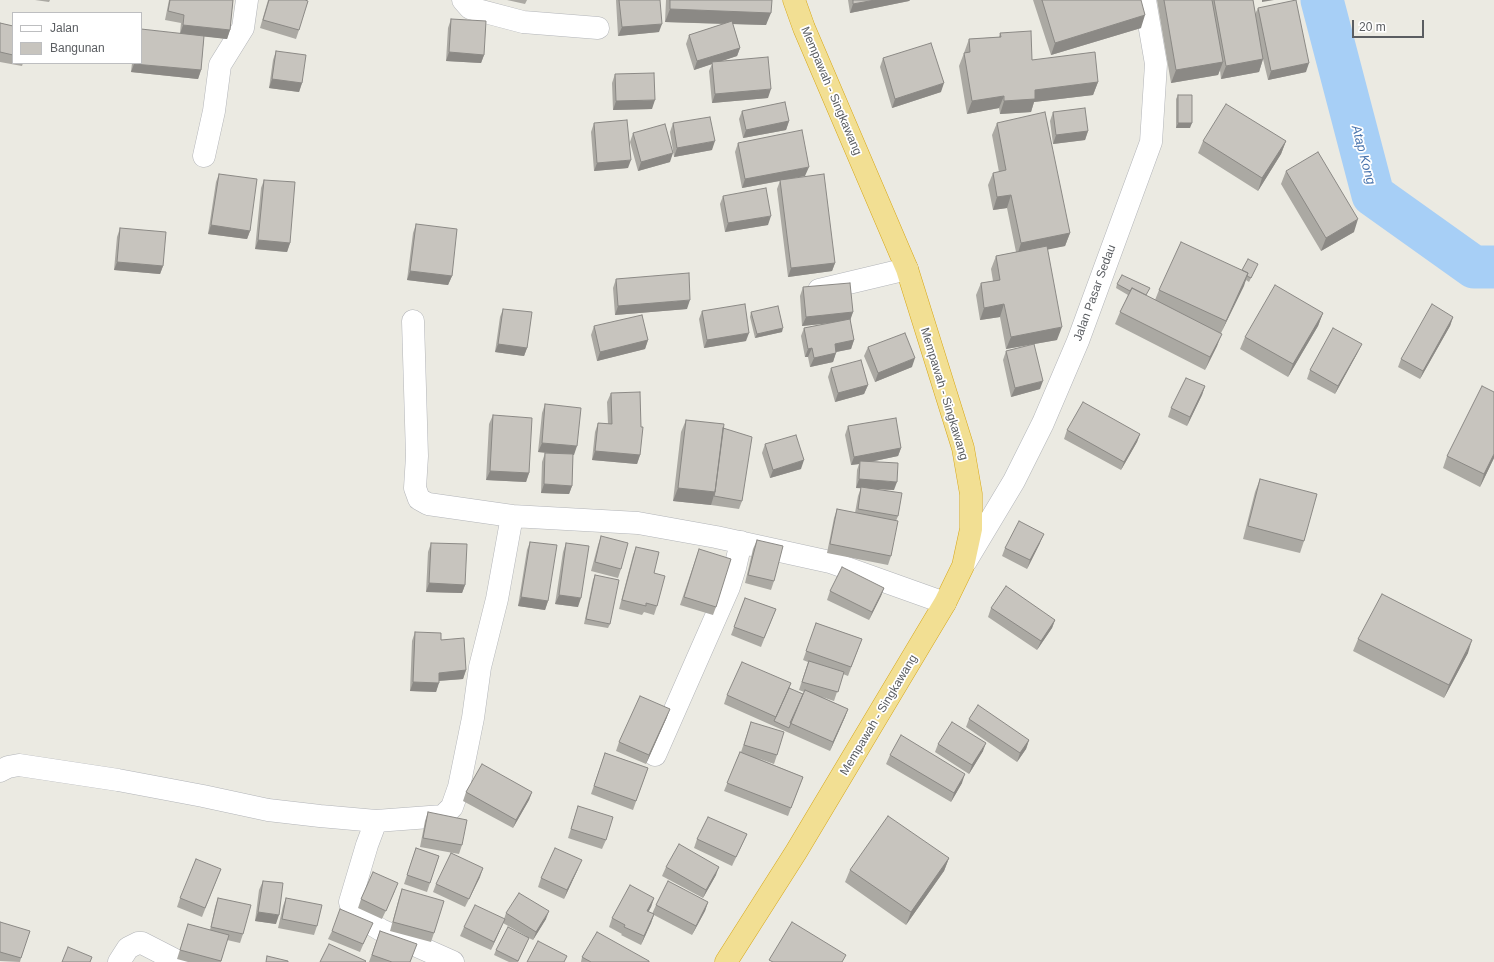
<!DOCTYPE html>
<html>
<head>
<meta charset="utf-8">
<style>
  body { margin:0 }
  #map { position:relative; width:1494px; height:962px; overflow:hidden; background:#ebeae2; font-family:Helvetica,sans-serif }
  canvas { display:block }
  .legend { position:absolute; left:12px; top:12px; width:130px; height:52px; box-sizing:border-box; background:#fff; border:1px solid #bdbec0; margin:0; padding:5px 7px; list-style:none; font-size:12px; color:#5a5d61 }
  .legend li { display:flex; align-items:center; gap:8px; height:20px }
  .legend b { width:20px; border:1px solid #bdbec0 }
  .scale { position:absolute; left:1352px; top:20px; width:72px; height:18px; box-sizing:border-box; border:2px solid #5a5d61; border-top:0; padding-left:5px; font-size:12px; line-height:14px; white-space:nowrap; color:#5a5d61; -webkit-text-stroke:3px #fff; paint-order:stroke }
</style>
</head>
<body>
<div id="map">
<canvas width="1494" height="962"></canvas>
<ul class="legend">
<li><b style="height:5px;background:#fff"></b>Jalan</li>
<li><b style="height:11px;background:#c7c4be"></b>Bangunan</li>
</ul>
<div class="scale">20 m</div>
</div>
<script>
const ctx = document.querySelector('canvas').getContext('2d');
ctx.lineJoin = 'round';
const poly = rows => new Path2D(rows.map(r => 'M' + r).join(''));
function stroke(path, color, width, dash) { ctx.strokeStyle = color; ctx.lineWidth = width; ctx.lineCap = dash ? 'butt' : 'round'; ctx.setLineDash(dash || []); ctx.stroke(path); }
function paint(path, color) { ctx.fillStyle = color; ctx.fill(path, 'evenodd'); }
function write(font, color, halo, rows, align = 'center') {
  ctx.font = font + ' Helvetica,sans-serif'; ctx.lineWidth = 3.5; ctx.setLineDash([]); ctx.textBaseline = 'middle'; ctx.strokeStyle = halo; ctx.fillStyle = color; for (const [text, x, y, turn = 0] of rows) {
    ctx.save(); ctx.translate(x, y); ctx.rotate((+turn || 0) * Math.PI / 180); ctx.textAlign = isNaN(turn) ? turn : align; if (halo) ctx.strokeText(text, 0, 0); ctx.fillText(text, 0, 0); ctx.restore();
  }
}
stroke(poly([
  [1322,0,1373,195,1474,267,1494,267]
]), '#a7cff6', 43);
const street = poly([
  [463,0,470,8,523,22,598,28],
  [204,156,214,111,220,65,243,28,247,0],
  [819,290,907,269],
  [413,321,417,456,415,488,419,499,428,504,512,516],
  [966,561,1014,481,1043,423,1078,341,1151,142,1156,64,1145,0],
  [655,755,729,587,735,568,741,542],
  [0,771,8,767,19,765,118,780,203,796,268,810,320,816,376,821,443,816,452,807,459,787,473,718,480,667,497,599,512,516,638,523,716,537,830,562,945,603],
  [376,821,367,845,350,902,352,909,358,916,381,930,453,962],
  [119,962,128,948,138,943,142,943,179,962]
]);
const highway = poly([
  [726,962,796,852,945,603,963,566,971,529,971,494,963,448,907,269,804,28,794,0]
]);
stroke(street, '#b2b4b8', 23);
stroke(highway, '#d7a716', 23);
stroke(street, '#fff', 22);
stroke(highway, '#f2df93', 22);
paint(poly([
  [35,0,50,0,49,2],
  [169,0,233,0,230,30,227,39,204,36,201,70,198,79,131,72,132,63,141,63,180,33,181,23,165,20],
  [268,0,305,0,299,30,296,39,260,28],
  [507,0,527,0,525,4],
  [616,0,660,0,659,32,618,36],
  [666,0,772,0,766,25,733,24,740,48,737,56,721,61,768,98,712,103,709,71,712,64,694,70,686,44,689,35,723,24,665,22],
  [848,0,910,0,909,1,850,13],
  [1033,0,1141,0,1141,28,1051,55],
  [1157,0,1253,0,1255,14,1258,8,1306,72,1268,80,1263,59,1259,72,1221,79,1220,70,1218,75,1171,83],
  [451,19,484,55,481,63,446,61,448,28],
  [0,23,13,26,13,63,23,63,22,66,0,62],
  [1000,33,1032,60,1098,82,1093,95,1034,102,1031,112,1000,114,999,108,967,114,959,66,964,53,969,39,999,37],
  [276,51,302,83,299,92,269,88,273,60],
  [883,58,941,92,892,108,880,67],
  [615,74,652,109,613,110,612,83],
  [1178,95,1190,128,1176,128,1176,99],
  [742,111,789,121,786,130,743,138,739,119],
  [1053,112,1088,131,1085,140,1053,144,1050,121],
  [594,123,628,168,594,171,591,132],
  [673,123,712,150,674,157,670,132],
  [997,123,1070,233,1065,246,1047,249,1057,340,1006,349,1000,317,980,320,976,295,981,283,993,281,991,269,996,256,1016,252,1007,208,993,210,988,185,993,173,999,172,992,135],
  [633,133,670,162,638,171,630,142],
  [1203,141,1286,141,1281,154,1258,191,1198,153],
  [738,143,805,176,788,179,835,263,832,271,788,277,777,189,780,181,742,188,735,152],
  [1286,171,1354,232,1321,251,1281,184],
  [219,174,250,231,247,239,208,234,216,182],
  [264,180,290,243,287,252,255,249,261,188],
  [723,196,768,225,725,232,720,204],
  [416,224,452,276,448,285,407,280,413,233],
  [120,228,163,266,160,274,114,270,117,237],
  [1256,268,1249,282,1246,280,1221,333,1217,346,1205,370,1115,324,1120,312,1128,295,1116,288,1117,284,1155,300,1159,290,1242,270],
  [616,279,687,309,615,315,613,288],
  [803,287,853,312,850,319,854,340,851,349,836,352,833,362,810,367,808,357,805,357,801,336,804,328,831,323,802,326,800,296],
  [503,309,527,348,524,356,495,352,500,317],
  [702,311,746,341,704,348,699,319],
  [751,312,782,332,755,338,750,317],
  [1323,313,1318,326,1288,377,1240,349,1245,337],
  [1453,317,1450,326,1420,379,1398,367,1401,359],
  [594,326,648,340,645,349,597,361,591,335],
  [868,347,912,367,875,382,864,356],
  [1006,351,1040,389,1011,397,1003,360],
  [1358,352,1335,394,1307,379,1310,370],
  [831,368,868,385,864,394,835,402,828,377],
  [1205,386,1202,395,1187,426,1168,417,1171,408],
  [1494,392,1494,458,1480,487,1443,468,1447,456],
  [611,393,640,455,637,464,592,460,595,432,598,423,608,424,607,402],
  [545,404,574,455,573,455,572,486,569,494,541,493,542,462,545,453,558,454,538,452,542,413],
  [493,415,529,473,526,482,486,480,489,424],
  [686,420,723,428,742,501,739,509,711,505,673,501,681,432],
  [848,426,901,448,898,456,870,462,894,490,878,489,898,516,896,521,891,556,888,565,827,553,834,518,837,509,855,513,858,496,861,488,856,488,857,470,859,464,851,465,845,435],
  [1067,430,1140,434,1137,442,1121,470,1064,439],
  [765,444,801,469,770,478,762,453],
  [1260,479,1304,541,1300,553,1243,539,1255,492],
  [601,536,621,569,618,578,591,571,598,545],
  [757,540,774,581,771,590,745,583,753,549],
  [530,542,548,601,545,610,518,606,527,550],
  [431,543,465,585,462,593,426,592,428,552],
  [566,543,578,607,555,604,563,552],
  [1040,543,1027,569,1002,556,1005,548],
  [636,547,654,573,657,606,654,615,644,612,642,615,619,609,633,555],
  [699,549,716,607,713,615,680,605],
  [595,575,610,624,608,628,584,624,593,580],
  [884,588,881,596,869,620,827,600,830,591],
  [745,598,776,609,761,647,731,635],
  [991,608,1055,620,1052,628,1037,650,988,617],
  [816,623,862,639,848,676,843,674,834,701,822,697,848,709,845,717,830,751,724,704,727,695,791,683,789,688,803,694,804,692,799,690,808,662,803,660],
  [415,632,441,640,466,670,463,679,439,681,436,692,410,691,412,641],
  [1358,639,1468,653,1444,698,1353,651],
  [667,717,646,764,616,751,619,742],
  [969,719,1029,740,1026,749,1017,762,966,727],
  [751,722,777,755,774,764,757,758,803,777,788,816,724,791,740,752,741,752],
  [938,744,983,751,969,774,935,752],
  [605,753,648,768,633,810,591,794],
  [890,755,962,783,951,802,886,764],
  [466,792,532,792,529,800,513,828,463,801],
  [578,806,606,840,602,849,568,838],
  [428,812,462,845,459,854,420,847,425,821],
  [747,834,743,843,732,866,694,848,697,839],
  [416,848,439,856,427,892,404,884],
  [949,858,944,871,906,925,845,882,850,870],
  [666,867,716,875,703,898,662,876],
  [221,869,202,917,177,907,180,898],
  [578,869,564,899,538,887,541,878],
  [480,877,465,907,433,892,436,884],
  [263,881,276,924,255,921,259,890],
  [402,889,434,933,431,942,390,931,399,898],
  [395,891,382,919,358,908,361,899],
  [218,898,243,934,240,943,227,940,221,962,188,962,177,959,188,924,210,930,215,907],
  [286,898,317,926,314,935,278,928,283,906],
  [654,898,651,907,648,912,652,914,656,905,708,902,705,911,692,935,654,915,651,923,641,945,621,935,622,934,609,927,612,918],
  [506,913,546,919,533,940,529,938,518,962,509,962,494,955,496,950,526,936,503,923,491,950,460,936,464,927,504,919],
  [0,922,21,958,20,962,0,961],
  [332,931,369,931,360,952,328,939],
  [380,931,410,962,369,962],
  [582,957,649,962,581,962]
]), '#aba9a3');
paint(poly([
  [875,0,910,0,909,1,850,13,853,4],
  [1262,0,1274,0,1262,2],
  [670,9,771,13,766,25,665,22],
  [1145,15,1141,28,1051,55,1055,43],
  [662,24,659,32,618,36,622,27],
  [183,25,230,30,227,39,180,34],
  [740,48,737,56,713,64,712,62,712,64,694,70,697,61],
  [449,52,484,55,481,63,446,61],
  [1263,59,1259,72,1221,79,1226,66],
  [1223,62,1218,75,1171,83,1176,70],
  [1309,63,1306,72,1268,80,1271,71],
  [134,64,201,70,198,79,131,72],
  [272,79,302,83,299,92,269,88],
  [1098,82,1093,95,1034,102,1031,112,1000,114,1004,101,1035,90],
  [944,83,941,92,892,108,895,99],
  [771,89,768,98,712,103,715,94],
  [1004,96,999,108,967,114,972,101],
  [655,100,652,109,613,110,616,101],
  [789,121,786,130,743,138,746,130],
  [1178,123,1192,123,1190,128,1176,128],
  [1088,131,1085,140,1053,144,1056,135],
  [715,141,712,150,674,157,677,148],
  [1286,141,1281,154,1258,191,1262,178],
  [673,153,670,162,638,171,641,162],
  [631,160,628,168,594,171,597,163],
  [809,167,805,176,742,188,745,179],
  [1011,195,1007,208,993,210,997,197],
  [771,216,768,225,725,232,728,223],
  [1358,219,1354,232,1321,251,1326,238],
  [211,225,250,231,247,239,208,234],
  [1070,233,1065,246,1017,256,1021,243],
  [258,240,290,243,287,252,255,249],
  [117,262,163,266,160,274,114,270],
  [835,263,832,271,788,277,791,268],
  [410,271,452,276,448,285,407,280],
  [1248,273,1244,286,1221,333,1226,321],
  [690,300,687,309,615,315,618,306],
  [1004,304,1000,317,980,320,984,308],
  [853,312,850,321,802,326,806,317],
  [1323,313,1318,326,1288,377,1293,364],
  [1453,317,1450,326,1420,379,1423,371],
  [1062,327,1057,340,1006,349,1011,337],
  [783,328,782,332,755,338,757,334],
  [749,333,746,341,704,348,707,340],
  [1222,334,1217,346,1205,370,1210,357],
  [648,340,645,349,597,361,600,352],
  [854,340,851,349,831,353,835,344],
  [498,344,527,348,524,356,495,352],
  [1362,344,1358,352,1335,394,1338,386],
  [812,348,808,357,805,357,808,349],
  [836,353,833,362,810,367,814,358],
  [915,358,912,367,875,382,878,373],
  [1043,381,1040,389,1011,397,1015,388],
  [868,385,864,394,835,402,838,393],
  [1205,386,1202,395,1187,426,1190,417],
  [1140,434,1137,442,1121,470,1124,462],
  [542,443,577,446,574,455,538,452],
  [901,448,898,456,860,464,860,461,859,464,851,465,854,457],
  [595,451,640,455,637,464,592,460],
  [1494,454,1494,458,1480,487,1484,474],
  [804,460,801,469,770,478,773,470],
  [490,471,529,473,526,482,486,480],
  [859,479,897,482,894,490,856,488],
  [544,484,572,486,569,494,541,493],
  [678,488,715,492,711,505,673,501],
  [1044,534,1040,543,1027,569,1030,560],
  [429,583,465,585,462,593,426,592],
  [884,588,881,596,869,620,872,612],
  [559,595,581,598,578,607,555,604],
  [521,597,548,601,545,610,518,606],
  [1055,620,1052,628,1037,650,1041,641],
  [1472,640,1468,653,1444,698,1449,685],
  [466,670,463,679,436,681,439,673],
  [413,682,439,683,436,692,410,691],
  [670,709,667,717,646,764,649,755],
  [848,709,845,717,830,751,833,742],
  [1029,740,1026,749,1017,762,1020,753],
  [986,743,983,751,969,774,972,765],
  [965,774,962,783,951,802,954,793],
  [532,792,529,800,513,828,516,820],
  [949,858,944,871,906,925,911,912],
  [582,860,578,869,564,899,567,890],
  [719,867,716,875,703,898,706,890],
  [483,868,480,877,465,907,469,899],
  [654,898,651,907,644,920,647,911],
  [708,902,705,911,692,935,696,926],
  [549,911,546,919,533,940,536,932],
  [258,912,279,915,276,924,255,921],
  [654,914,651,923,641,945,644,936],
  [505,919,501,928,491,950,494,942]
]), '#8b8985');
const building = poly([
  [170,0,233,0,230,30,183,25,184,15,168,11,170,0],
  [269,0,305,0,308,1,299,30,263,20,269,0],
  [619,0,660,0,662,24,622,27,619,0],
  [670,0,772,0,771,13,670,9,670,0],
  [853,0,875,0,853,4,853,0],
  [1042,0,1141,0,1145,15,1055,43,1042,0],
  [1164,0,1212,0,1223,62,1176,70,1164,0],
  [1214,0,1253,0,1263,59,1226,66,1214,0],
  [1296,0,1309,63,1271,71,1258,8,1296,0],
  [451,19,486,21,484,55,449,52,451,19],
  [732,21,740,48,697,61,689,35,732,21],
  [0,23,13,26,13,55,0,52,0,23],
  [141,29,204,36,201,70,134,64,135,63,141,63,141,29],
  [1031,31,1032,60,1095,52,1098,82,1035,90,1035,99,1004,101,1004,96,972,101,964,53,970,52,969,39,1001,37,1000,33,1031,31],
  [931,43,944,83,895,99,883,58,931,43],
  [276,51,306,55,302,83,272,79,276,51],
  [768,57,771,89,715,94,712,62,768,57],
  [654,73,655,100,616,101,615,74,654,73],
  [1178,95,1192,95,1192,123,1178,123,1178,95],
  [785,102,789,121,746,130,742,111,785,102],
  [1226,104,1286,141,1262,178,1203,141,1226,104],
  [1085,108,1088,131,1056,135,1053,112,1085,108],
  [1045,112,1070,233,1021,243,1011,195,997,197,993,173,1006,170,997,123,1045,112],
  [710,117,715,141,677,148,673,123,710,117],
  [627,120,631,160,597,163,594,123,627,120],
  [665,124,673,153,641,162,633,133,665,124],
  [802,130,809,167,745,179,738,143,802,130],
  [1318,152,1358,219,1326,238,1286,171,1318,152],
  [219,174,257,179,250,231,211,225,219,174],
  [824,174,835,263,791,268,780,180,824,174],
  [264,180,295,182,290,243,258,240,264,180],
  [766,188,771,216,728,223,723,196,766,188],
  [416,224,457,229,452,276,410,271,416,224],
  [120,228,166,232,163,266,117,262,120,228],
  [1181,242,1248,273,1226,321,1159,290,1181,242],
  [1047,246,1062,327,1011,337,1004,304,984,308,981,283,1000,280,996,256,1047,246],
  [1248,259,1258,264,1251,278,1247,276,1248,273,1242,270,1248,259],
  [689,273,690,300,618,306,616,279,689,273],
  [1122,275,1150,288,1146,295,1132,288,1130,291,1117,284,1122,275],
  [850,283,853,312,806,317,803,287,850,283],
  [1275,285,1323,313,1293,364,1245,337,1275,285],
  [1132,288,1222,334,1210,357,1120,312,1132,288],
  [745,304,749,333,707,340,702,311,745,304],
  [1432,304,1453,317,1423,371,1401,359,1432,304],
  [778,306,783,328,757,334,751,312,778,306],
  [503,309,532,312,527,348,498,344,503,309],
  [642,315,648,340,600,352,594,326,642,315],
  [850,319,854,340,835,344,836,353,814,358,812,348,808,349,804,328,850,319],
  [1333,328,1362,344,1338,386,1310,370,1333,328],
  [905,333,915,358,878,373,868,347,905,333],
  [1034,344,1043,381,1015,388,1006,351,1034,344],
  [861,360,868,385,838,393,831,368,861,360],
  [1186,378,1205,386,1190,417,1171,408,1186,378],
  [1482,386,1494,392,1494,454,1484,474,1447,456,1482,386],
  [640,392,641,427,643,427,640,455,595,451,598,423,612,424,611,393,640,392],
  [1083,402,1140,434,1124,462,1067,430,1083,402],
  [545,404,581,408,577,446,542,443,545,404],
  [493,415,532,418,529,473,490,471,493,415],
  [896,418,901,448,854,457,848,426,896,418],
  [686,420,724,424,715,492,678,488,686,420],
  [723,428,752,437,742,501,714,496,715,492,723,428],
  [796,435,804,460,773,470,765,444,796,435],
  [545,453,573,454,572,486,544,484,545,453],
  [860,461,898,463,897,482,859,479,860,461],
  [1260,479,1317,494,1304,541,1248,526,1260,479],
  [861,487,902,493,898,516,858,509,861,487],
  [837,509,898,521,891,556,830,544,837,509],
  [1019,521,1044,534,1030,560,1005,548,1019,521],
  [601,536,628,543,621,569,595,562,601,536],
  [757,540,783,546,774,581,748,575,757,540],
  [530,542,557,545,548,601,521,597,530,542],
  [431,543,467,544,465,585,429,583,431,543],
  [566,543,589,546,581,598,559,595,566,543],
  [636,547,659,552,654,573,665,576,657,606,646,603,646,606,622,600,636,547],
  [699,549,731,559,716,607,684,597,699,549],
  [842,567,884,588,872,612,830,591,842,567],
  [595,575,619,580,610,624,586,619,595,575],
  [1006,586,1055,620,1041,641,991,608,1006,586],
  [1382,594,1472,640,1449,685,1358,639,1382,594],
  [745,598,776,609,764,638,734,627,745,598],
  [816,623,862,639,851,667,806,651,816,623],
  [415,632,441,633,441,640,464,638,466,670,439,673,439,683,413,682,415,632],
  [809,661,844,672,838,692,802,682,809,661],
  [742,662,791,683,776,717,727,695,742,662],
  [789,688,803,694,789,728,774,721,789,688],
  [805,690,848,709,833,742,790,723,805,690],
  [640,696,670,709,649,755,619,742,640,696],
  [978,705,1029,740,1020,753,969,719,978,705],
  [751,722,784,732,777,755,744,745,751,722],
  [952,722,986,743,972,765,938,744,952,722],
  [901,735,965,774,954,793,890,755,901,735],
  [740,752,803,777,791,808,727,783,740,752],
  [605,753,648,768,636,801,594,786,605,753],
  [482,764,532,792,516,820,466,792,482,764],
  [578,806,613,817,606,840,571,829,578,806],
  [428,812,467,820,462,845,423,838,428,812],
  [888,816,949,858,911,912,850,870,888,816],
  [708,817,747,834,736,857,697,839,708,817],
  [679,844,719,867,706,890,666,867,679,844],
  [416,848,439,856,430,883,407,875,416,848],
  [555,848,582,860,567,890,541,878,555,848],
  [451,853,483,868,469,899,436,884,451,853],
  [196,859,221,869,205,908,180,898,196,859],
  [373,872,398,883,386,911,361,899,373,872],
  [263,881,283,883,279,915,258,912,263,881],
  [668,881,708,902,696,926,656,905,668,881],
  [630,885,654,898,647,911,654,914,644,936,624,927,625,925,612,918,630,885],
  [402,889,444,901,434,933,393,922,402,889],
  [519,893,549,911,536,932,506,913,519,893],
  [218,898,251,905,243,934,211,927,218,898],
  [286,898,322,905,317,926,282,919,286,898],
  [475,905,505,919,494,942,464,927,475,905],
  [340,909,373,923,363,944,332,931,340,909],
  [0,922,30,931,21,958,0,952,0,922],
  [792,922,846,955,842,962,773,962,769,960,792,922],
  [188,924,229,935,221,961,180,950,188,924],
  [508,927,529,938,518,961,496,950,508,927],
  [380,931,417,944,410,962,392,962,372,955,380,931],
  [597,932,649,961,649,962,591,962,582,957,597,932],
  [538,941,567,956,564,962,527,962,538,941],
  [329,944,366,961,365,962,320,962,329,944],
  [68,947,92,957,90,962,62,962,68,947],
  [267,956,288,961,288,962,266,962,267,956]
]);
paint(building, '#c7c4be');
stroke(building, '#8b8985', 1);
write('12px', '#5a5d61', '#fff', [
  ["Mempawah - Singkawang",831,91,67],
  ["Jalan Pasar Sedau",1095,293,-70],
  ["Mempawah - Singkawang",944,394,73],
  ["Mempawah - Singkawang",879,715,-59]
]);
write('italic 13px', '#4a75ae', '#fff', [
  ["Atap Kong",1363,155,75]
]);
</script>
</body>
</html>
